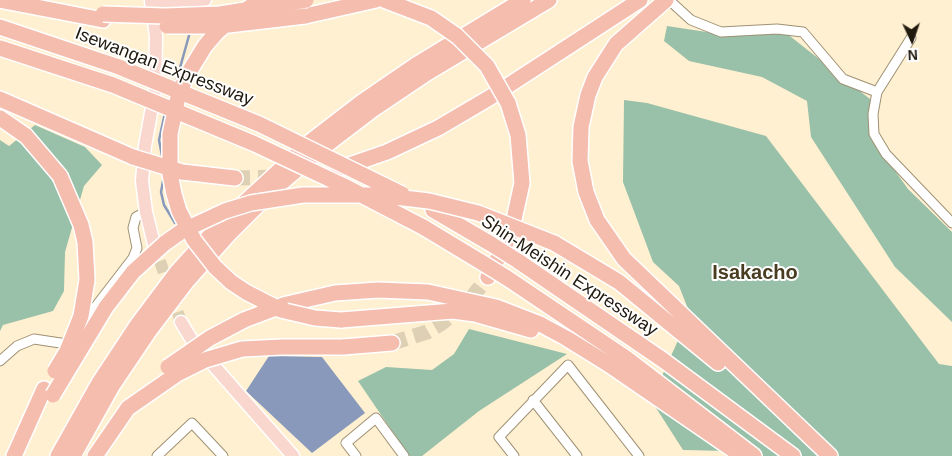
<!DOCTYPE html>
<html>
<head>
<meta charset="utf-8">
<style>
  body { margin:0 }
  #map { position:relative; width:952px; height:456px; overflow:hidden; background:#fff0d1; font-family:Helvetica,sans-serif }
  canvas { display:block }
  .north { position:absolute; left:887px; top:15px; width:50px; height:50px; -webkit-text-stroke:4px #fff; paint-order:stroke; rotate:177deg; font-size:14px; font-weight:700; line-height:20px; text-align:center; color:#1f190e }
  .north::after { content:''; display:block; margin:auto; width:18px; height:22px; background:#1f190e; clip-path:polygon(50% 0,100% 100%,50% 72%,0 100%) }
</style>
</head>
<body>
<div id="map">
<canvas width="952" height="456"></canvas>
<div class="north">N</div>
</div>
<script>
const ctx = document.querySelector('canvas').getContext('2d');
ctx.lineJoin = 'round';
function paint(path, color) { ctx.fillStyle = color; ctx.fill(path, 'evenodd'); }
const poly = rows => new Path2D(rows.map(r => 'M' + r).join(''));
function stroke(path, color, width, dash) { ctx.strokeStyle = color; ctx.lineWidth = width; ctx.lineCap = dash ? 'butt' : 'round'; ctx.setLineDash(dash || []); ctx.stroke(path); }
function write(font, color, halo, rows, align = 'center') {
  ctx.font = font + ' Helvetica,sans-serif'; ctx.lineWidth = 4; ctx.setLineDash([]); ctx.textBaseline = 'middle'; ctx.strokeStyle = halo; ctx.fillStyle = color; for (const [text, x, y, turn = 0] of rows) {
    ctx.save(); ctx.translate(x, y); ctx.rotate((+turn || 0) * Math.PI / 180); ctx.textAlign = isNaN(turn) ? turn : align; if (halo) ctx.strokeText(text, 0, 0); ctx.fillText(text, 0, 0); ctx.restore();
  }
}
paint(poly([
  [667,26,720,34,786,33,870,99,878,147,908,189,952,232,952,322,895,267,811,137,807,101,762,77,689,61,664,41],
  [624,100,647,103,766,136,939,364,952,366,952,456,729,456,728,451,683,450,651,400,690,314,679,286,653,262,623,182],
  [35,125,85,147,102,165,84,186,65,252,64,291,53,311,3,325,0,331,0,140,9,146],
  [469,329,567,354,479,411,422,456,409,456,358,381,386,367,432,370,454,354]
]), '#99c0a8');
paint(poly([
  [269,356,322,357,365,413,312,453,246,391]
]), '#89b');
stroke(poly([
  [176,82,190,32],
  [163,161,159,140,165,113],
  [164,176,161,192,164,205,175,223]
]), '#89b', 2.5);
stroke(poly([
  [154,244,181,322]
]), '#ddd0b4', 12, [12, 6]);
stroke(poly([
  [235,178,279,177],
  [392,343,427,332,442,323,468,302,488,277]
]), '#ddd0b4', 15, [15, 8]);
const minor = poly([
  [669,0,691,20,721,32,777,29,803,32,843,79,877,92],
  [911,38,877,92,873,114,874,134,886,154,952,223],
  [81,335,93,310,133,258,137,248,133,228,136,217,146,212],
  [0,361,17,346,34,339,67,344,72,343],
  [533,400,577,456],
  [157,456,192,423,223,456],
  [356,456,346,443,376,418,404,456],
  [514,456,499,437,568,365,639,456]
]);
const primary = poly([
  [151,0,156,36,155,91,145,146,142,181,146,212,154,244],
  [151,2,205,0],
  [181,322,193,342,293,456]
]);
const motorway = poly([
  [0,0,103,20],
  [666,0,616,44,595,77,588,95,581,127,580,161,586,192,597,220,624,259,830,456],
  [305,16,376,0],
  [0,27,119,67],
  [0,48,113,85],
  [0,99,133,157],
  [0,118,26,136,60,176],
  [338,169,387,152,438,128,489,98,640,0],
  [182,172,235,178],
  [433,210,491,244],
  [423,227,481,262],
  [554,243,619,282,718,363],
  [518,261,663,360,793,456],
  [488,277,511,233,522,183,518,135,508,103],
  [507,278,626,358,754,456],
  [283,305,335,293,378,290,428,292,496,307,540,324,566,338,608,364,742,456],
  [341,320,453,311,475,314,531,330],
  [343,347,392,343],
  [14,456,44,389],
  [58,456,99,383,138,324,177,272,216,229,310,142,362,102,416,65,523,0],
  [73,456,112,386,149,331,187,281,228,235,274,189,321,149,372,110,427,73,549,0],
  [95,456,128,408,177,374]
]);
stroke(minor, '#9f9174', 11);
stroke(primary, '#fff', 15);
stroke(motorway, '#fff', 18);
stroke(minor, '#fff', 9);
stroke(primary, '#f9d7ce', 12);
stroke(motorway, '#f5bdae', 15);
const motorwayBridge = poly([
  [261,0,236,16,217,32,205,46,186,77,178,97,170,134,170,174,174,194,179,211,194,240,215,267,231,282,246,292,281,310,315,318,341,320],
  [384,0,431,18,457,36,487,66,508,103],
  [103,14,165,16,220,14,306,0],
  [167,26,220,26,305,16],
  [119,67,259,124,402,194],
  [113,85,255,144,344,186,423,227],
  [133,157,182,172],
  [491,244,518,261],
  [481,262,507,278],
  [168,367,210,338,244,320,281,306],
  [55,371,67,351,81,316,87,280,85,242,81,225,60,176],
  [177,374,205,360,242,349,282,347,343,347],
  [53,395,106,307,133,272,165,243,182,231,225,211,251,203,303,195,378,195,429,201,478,213,554,243]
]);
stroke(motorwayBridge, '#fff', 18, []);
stroke(motorwayBridge, '#f5bdae', 15);
write('18px', '#1f190e', '#fff', [
  ["Isewangan Expressway",164,67,21],
  ["Shin-Meishin Expressway",569,276,33]
]);
write('bold 20px', '#483c21', '#fff', [
  ["Isakacho",755,273]
]);
</script>
</body>
</html>
